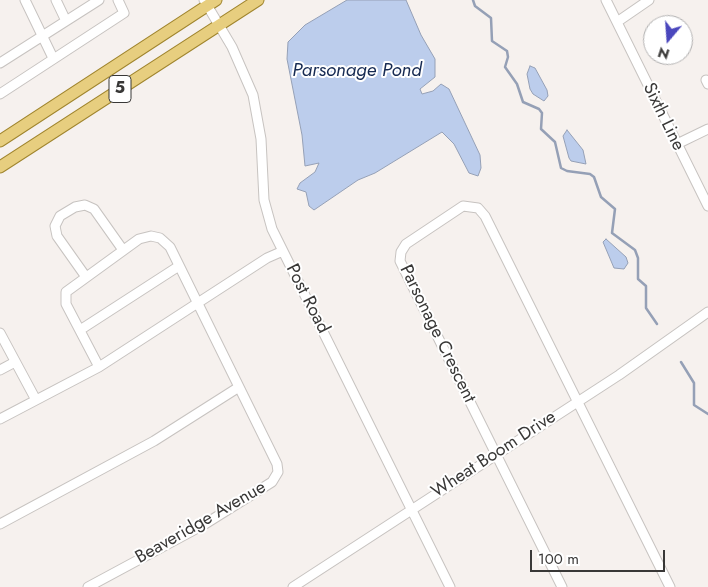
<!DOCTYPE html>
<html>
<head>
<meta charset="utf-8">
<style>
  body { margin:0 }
  #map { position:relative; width:708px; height:587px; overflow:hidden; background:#f6f1ee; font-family:Jost,sans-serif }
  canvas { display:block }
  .north { position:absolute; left:643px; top:15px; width:50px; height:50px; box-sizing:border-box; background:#fff; border:1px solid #b0afaf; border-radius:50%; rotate:198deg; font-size:14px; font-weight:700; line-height:20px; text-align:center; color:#393837 }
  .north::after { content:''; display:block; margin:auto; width:18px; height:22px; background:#4a47bd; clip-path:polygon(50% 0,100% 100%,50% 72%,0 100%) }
  .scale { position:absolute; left:530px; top:550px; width:135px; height:22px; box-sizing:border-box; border:2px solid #393837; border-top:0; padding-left:6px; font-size:15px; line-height:18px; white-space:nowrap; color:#393837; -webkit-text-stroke:4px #fff; paint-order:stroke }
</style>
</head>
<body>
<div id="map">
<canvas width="708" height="587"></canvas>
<div class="north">N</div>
<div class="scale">100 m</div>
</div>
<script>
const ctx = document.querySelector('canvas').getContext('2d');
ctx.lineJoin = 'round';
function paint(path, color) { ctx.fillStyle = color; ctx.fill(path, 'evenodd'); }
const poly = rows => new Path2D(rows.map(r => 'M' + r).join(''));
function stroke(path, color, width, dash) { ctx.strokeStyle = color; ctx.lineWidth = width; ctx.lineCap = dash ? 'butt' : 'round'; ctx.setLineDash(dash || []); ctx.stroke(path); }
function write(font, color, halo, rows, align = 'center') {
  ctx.font = font + ' Jost,sans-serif'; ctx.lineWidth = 4; ctx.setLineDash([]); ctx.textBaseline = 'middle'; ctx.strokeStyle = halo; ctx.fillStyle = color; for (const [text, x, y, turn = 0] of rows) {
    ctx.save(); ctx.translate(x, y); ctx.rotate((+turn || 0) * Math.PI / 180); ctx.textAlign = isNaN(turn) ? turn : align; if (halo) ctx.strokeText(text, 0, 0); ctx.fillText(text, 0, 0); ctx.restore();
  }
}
const water = poly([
  [347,0,406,0,421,35,435,59,435,77,420,89,422,94,433,91,441,84,449,89,480,155,481,168,478,176,469,173,454,144,442,132,375,173,358,180,314,210,309,206,306,192,297,189,300,183,315,172,319,163,305,166,302,135,287,59,288,42,305,25,347,0],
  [530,66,535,68,547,90,548,96,544,101,533,94,530,89,527,74,530,66],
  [567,130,583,150,586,164,571,161,569,158,563,136,567,130],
  [606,239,626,257,628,263,624,269,614,268,603,242,606,239]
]);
paint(water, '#bccdec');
stroke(water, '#95a0b6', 1);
stroke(poly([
  [473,0,475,6,491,18,492,41,507,51,508,57,505,67,517,84,523,102,539,109,542,113,541,129,555,142,561,168,567,171,590,174,594,177,601,197,615,209,612,233,635,250,638,258,638,279,646,286,646,308,657,324],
  [681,362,694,383,694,405,708,414]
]), '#95a0b6', 2.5);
const minor = poly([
  [25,0,53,58],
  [56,0,66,21],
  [204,0,232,47,253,95,261,139,264,200,272,229,450,587],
  [606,0,708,206],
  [617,22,649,0],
  [0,63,99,0],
  [706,80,708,84],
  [0,94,124,13,118,0],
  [677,144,708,129],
  [86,277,57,236,55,226,60,216,75,207,85,205,94,209,123,250],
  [80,330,179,266],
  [0,333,36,400],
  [0,370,15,362],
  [0,419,99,367,267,258,283,251],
  [0,524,154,441,239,387],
  [88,587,205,524,272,482,278,472,277,464,170,247,160,238,151,236,139,239,66,292,66,304,99,367],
  [293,587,619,375,708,312],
  [562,587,400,261,401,252,406,244,463,206,478,208,485,216,670,587]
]);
const major = poly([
  [0,141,216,0],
  [0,167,258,0]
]);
stroke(minor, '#c7c3c0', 11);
stroke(major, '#a0852e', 13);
stroke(minor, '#fff', 9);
stroke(major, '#e7ce7f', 11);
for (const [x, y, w] of [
  [120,89,22]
]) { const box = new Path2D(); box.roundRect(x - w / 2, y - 13.5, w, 27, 4); ctx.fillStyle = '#fff'; ctx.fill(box); stroke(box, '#393837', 1); }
write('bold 16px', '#393837', null, [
  ["5",120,89]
]);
write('18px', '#393837', '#fff', [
  ["Sixth Line",663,117,64],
  ["Post Road",307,299,63],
  ["Parsonage Crescent",437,334,64],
  ["Wheat Boom Drive",494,455,-33],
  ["Beaveridge Avenue",201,523,-30]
]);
write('italic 19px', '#162a52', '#fff', [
  ["Parsonage Pond",357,71]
]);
</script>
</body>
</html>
